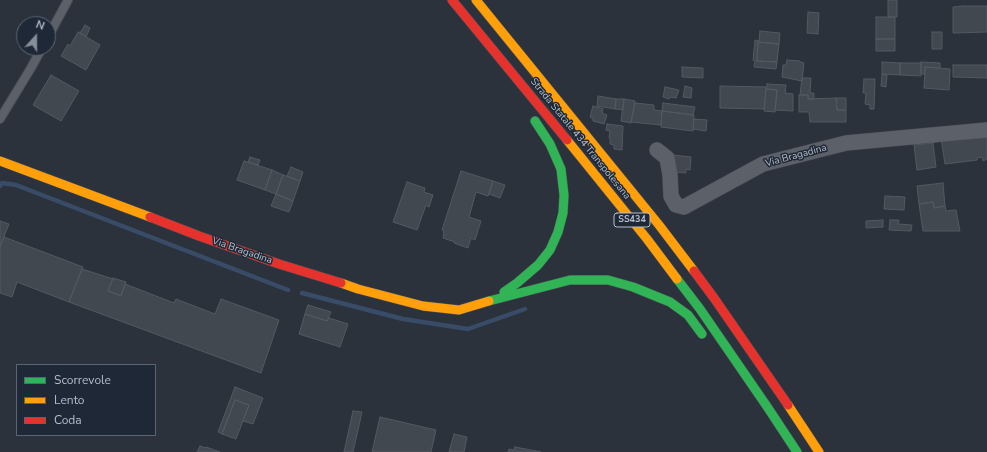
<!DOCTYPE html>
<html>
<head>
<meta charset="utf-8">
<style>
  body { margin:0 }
  #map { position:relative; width:987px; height:452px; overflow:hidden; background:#2b323c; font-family:"Nunito Sans",sans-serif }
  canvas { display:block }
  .legend { position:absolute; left:16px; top:364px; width:140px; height:72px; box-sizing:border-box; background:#1e2836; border:1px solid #5b6472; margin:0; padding:5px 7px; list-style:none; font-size:12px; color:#b6becb }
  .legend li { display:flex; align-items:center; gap:8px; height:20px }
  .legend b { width:20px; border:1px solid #5b6472 }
  .north { position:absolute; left:16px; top:16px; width:40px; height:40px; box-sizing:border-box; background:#1e2836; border:1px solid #5b6472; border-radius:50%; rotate:21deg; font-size:11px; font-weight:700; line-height:16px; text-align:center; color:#b6becb }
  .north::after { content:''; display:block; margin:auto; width:14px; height:18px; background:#858d99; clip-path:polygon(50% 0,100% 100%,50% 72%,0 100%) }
</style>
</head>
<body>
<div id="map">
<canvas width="987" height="452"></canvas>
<ul class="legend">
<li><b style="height:5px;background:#30b455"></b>Scorrevole</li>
<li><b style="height:5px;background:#ff9f0a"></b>Lento</li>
<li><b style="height:5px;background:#e5322d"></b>Coda</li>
</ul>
<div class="north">N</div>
</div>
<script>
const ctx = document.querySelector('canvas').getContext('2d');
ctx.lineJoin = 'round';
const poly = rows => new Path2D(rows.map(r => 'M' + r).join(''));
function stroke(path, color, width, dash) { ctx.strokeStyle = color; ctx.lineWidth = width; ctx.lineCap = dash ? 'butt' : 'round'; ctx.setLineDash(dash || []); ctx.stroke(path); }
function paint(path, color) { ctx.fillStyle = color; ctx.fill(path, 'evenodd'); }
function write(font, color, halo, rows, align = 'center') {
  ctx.font = font + ' "Nunito Sans",sans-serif'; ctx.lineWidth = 3; ctx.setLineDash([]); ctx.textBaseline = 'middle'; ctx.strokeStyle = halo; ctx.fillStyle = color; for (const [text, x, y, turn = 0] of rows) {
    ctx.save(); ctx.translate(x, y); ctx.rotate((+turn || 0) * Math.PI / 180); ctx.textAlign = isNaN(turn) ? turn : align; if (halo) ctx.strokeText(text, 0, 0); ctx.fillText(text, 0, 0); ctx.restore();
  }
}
stroke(poly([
  [0,186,2,183,16,185,288,290],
  [302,293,403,319,468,329,525,309]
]), '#394c67', 4.5);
const building = poly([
  [888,0,897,0,897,17,888,17,888,0],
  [963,6,987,6,987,32,953,33,953,7,963,6],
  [808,12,819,13,818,34,807,33,808,12],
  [876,17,895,17,895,39,876,39,876,17],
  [85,25,90,28,86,37,80,33,85,25],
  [760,31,780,33,779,44,758,42,757,61,777,62,776,69,754,67,755,61,753,60,755,40,759,41,760,31],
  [78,32,100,45,86,70,61,56,68,44,70,46,78,32],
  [932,32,942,32,942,49,932,49,932,32],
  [876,39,895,39,895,51,876,51,876,39],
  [758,42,779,44,777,62,757,61,758,42],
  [787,60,800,61,800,62,804,63,802,81,782,77,783,65,786,65,787,60],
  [882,62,900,63,900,75,882,74,882,62],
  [921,62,940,63,940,68,925,67,925,74,921,74,921,62],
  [900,63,921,63,921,76,900,75,900,63],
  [953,65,987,65,987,78,953,77,953,65],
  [682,67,703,68,703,78,682,77,682,67],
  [925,67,950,69,949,90,924,88,925,67],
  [882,74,887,75,886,87,881,86,882,74],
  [51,75,79,91,61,121,33,105,51,75],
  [802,78,811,78,810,93,814,93,814,99,808,99,808,95,800,95,802,78],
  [864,79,875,79,874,109,870,109,870,105,865,104,866,93,863,93,864,79],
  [767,84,786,85,785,93,793,94,793,111,775,110,777,90,766,89,764,109,720,108,720,86,767,87,767,84],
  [685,86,692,88,691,98,683,97,685,86],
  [665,87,679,90,676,98,670,97,669,99,663,97,665,87],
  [766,89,777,90,775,112,764,111,766,89],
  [799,95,808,95,808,99,836,98,837,110,846,110,846,122,810,122,809,112,799,112,799,95],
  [598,96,616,99,615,109,597,106,598,96],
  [836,98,846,98,846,110,837,110,836,98],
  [616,99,624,99,623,110,615,109,616,99],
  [624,99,635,101,631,123,621,121,624,99],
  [635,103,654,105,654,110,662,111,661,125,631,122,635,103],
  [663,103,695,107,693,115,662,111,663,103],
  [593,106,603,109,602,113,607,115,604,124,593,121,593,119,590,117,593,106],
  [662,111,694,115,693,131,661,127,662,111],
  [694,119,707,120,706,131,693,129,694,119],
  [607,124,623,126,622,150,614,149,614,145,610,144,610,138,609,138,610,131,606,130,607,124],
  [987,135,987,159,983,161,982,157,977,158,977,160,945,164,941,138,987,135],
  [933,143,936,167,917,170,914,145,933,143],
  [673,155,691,157,690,170,686,169,686,173,674,172,673,155],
  [250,157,260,160,258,165,248,162,250,157],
  [244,161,272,170,265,190,237,180,244,161],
  [291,167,303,172,300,181,287,176,291,167],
  [272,170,283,175,276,194,265,190,272,170],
  [461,171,493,181,488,196,476,192,469,217,481,221,475,240,471,238,468,248,454,243,455,242,443,238,444,231,442,230,461,171],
  [283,175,300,181,293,201,276,194,283,175],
  [493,181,505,185,500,198,489,194,493,181],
  [407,182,425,188,424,192,433,195,429,207,426,205,417,230,393,222,407,182],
  [943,183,945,206,934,208,933,202,919,204,917,186,943,183],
  [276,194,293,201,289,212,271,206,276,194],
  [885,196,905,197,904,210,884,209,885,196],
  [933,202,934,208,945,206,946,211,956,210,960,231,923,231,919,204,933,202],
  [883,220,883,227,866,228,866,221,883,220],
  [890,220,899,220,898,224,912,225,911,231,889,230,890,220],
  [0,221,9,224,0,247,0,221],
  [4,237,83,267,69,302,17,282,12,297,0,293,0,247,4,237],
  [82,269,113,279,108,291,121,296,125,284,174,303,176,299,215,314,221,299,279,320,261,373,69,302,82,269],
  [113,278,126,282,121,296,108,291,113,278],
  [308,305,331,312,327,321,305,314,308,305],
  [305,314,327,321,329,318,348,324,340,347,299,334,305,314],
  [235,387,263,398,253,424,243,421,249,405,235,400,222,434,218,432,235,387],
  [235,400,249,405,236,439,222,434,235,400],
  [353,411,362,412,353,452,344,452,353,411],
  [380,417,436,430,431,452,372,452,380,417],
  [454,434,467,437,464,452,449,452,454,434],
  [200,446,206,448,206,447,220,452,197,452,200,446],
  [515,447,541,452,508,452,509,449,514,450,515,447]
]);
paint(building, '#424850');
stroke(building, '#535962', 1);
const lane = poly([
  [48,37,68,0],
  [0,119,31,68,42,48]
]);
const street = poly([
  [657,150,667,158,670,175,671,196,676,205,684,207,763,164,846,143,987,130]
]);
const fast = poly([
  [677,279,700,309,768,408,797,452],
  [504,292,517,283,538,265,550,250,558,232,563,213,564,195,561,169,550,144,535,121],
  [489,301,570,280,608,280,633,287,670,302,688,315,702,334]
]);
const slow = poly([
  [476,0,659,225,694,271],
  [567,140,647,239,677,279],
  [0,161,150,217],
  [341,283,358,289,423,306,459,310,489,301],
  [788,405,819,452]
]);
const jam = poly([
  [452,0,567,140],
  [150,217,199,236,279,264,341,283],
  [694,271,714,298,788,405]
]);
stroke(lane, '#494e56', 10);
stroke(street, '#494e56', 16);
stroke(fast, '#494e56', 10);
stroke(slow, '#494e56', 10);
stroke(jam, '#494e56', 10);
stroke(lane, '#5c6068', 8);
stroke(street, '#5c6068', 15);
stroke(fast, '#30b455', 9);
stroke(slow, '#ff9f0a', 9);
stroke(jam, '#e5322d', 9);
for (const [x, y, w] of [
  [632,220,36]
]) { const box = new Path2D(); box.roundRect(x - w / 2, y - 7, w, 14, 3); ctx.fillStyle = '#1e2836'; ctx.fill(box); stroke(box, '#b6becb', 1); }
write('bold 9px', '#b6becb', null, [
  ["SS434",632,220]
]);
write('10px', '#b6becb', '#1e2836', [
  ["Strada Statale 434 Transpolesana",580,139,51],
  ["Via Bragadina",796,156,-15],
  ["Via Bragadina",242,251,19]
]);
</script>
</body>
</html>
